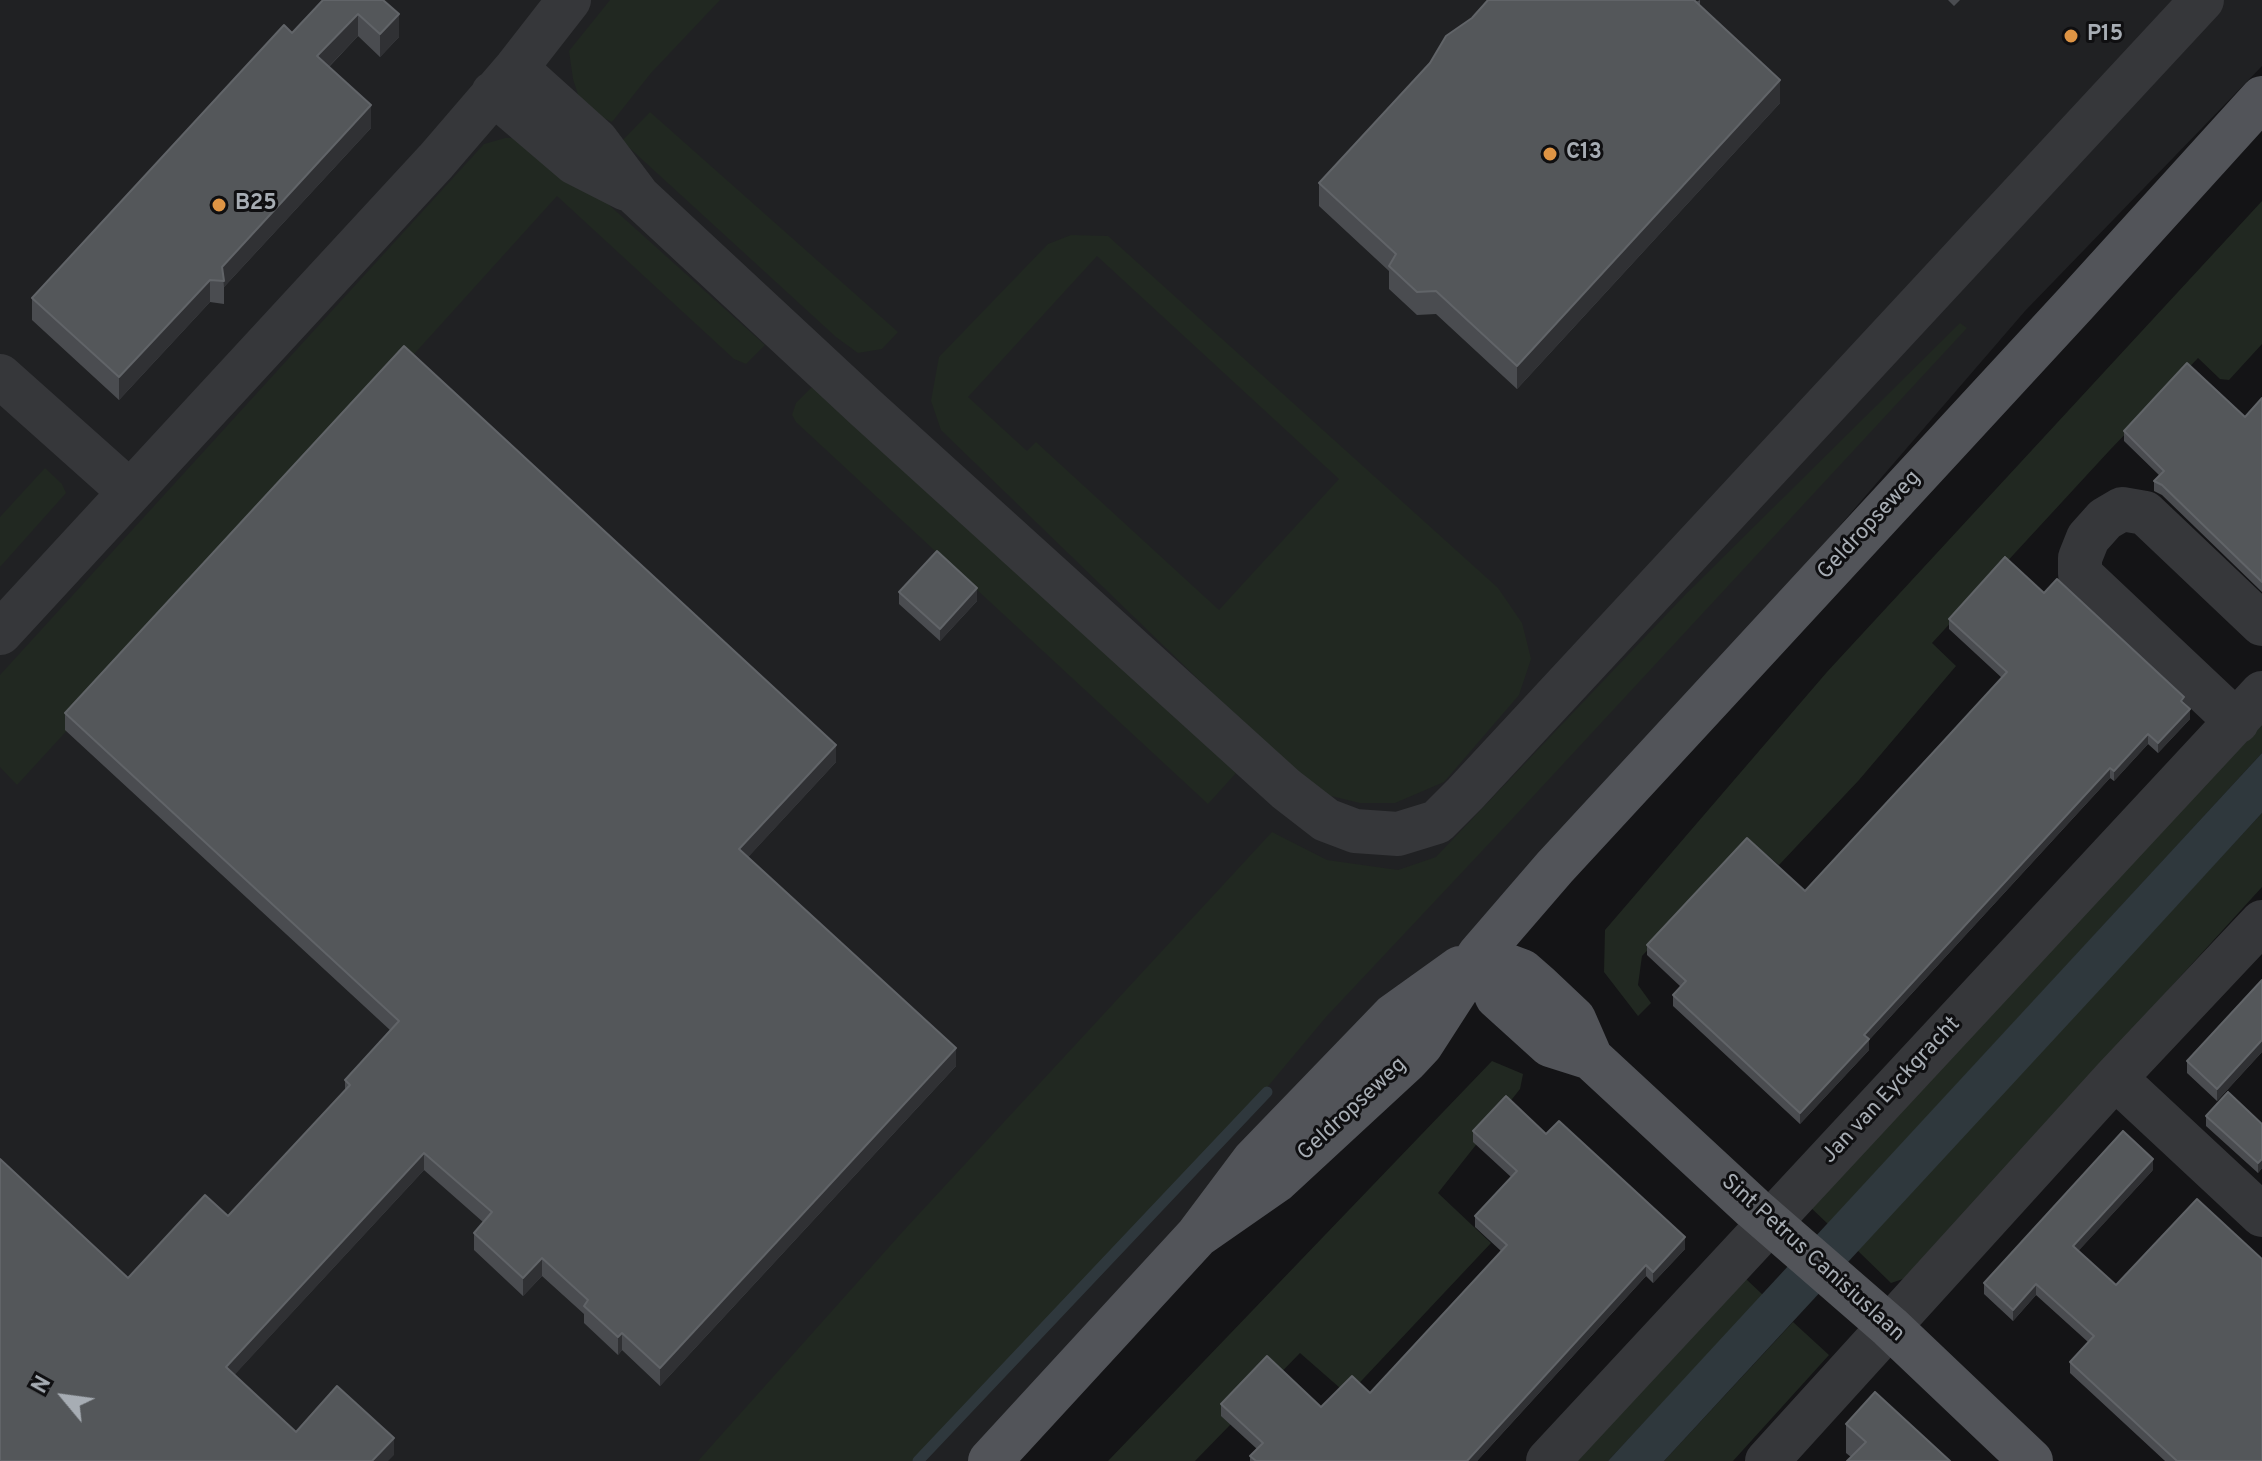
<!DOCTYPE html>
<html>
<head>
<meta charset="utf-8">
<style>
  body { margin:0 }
  #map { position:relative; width:2262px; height:1461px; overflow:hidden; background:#141416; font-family:Overpass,sans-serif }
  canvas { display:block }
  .north { position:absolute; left:24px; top:1357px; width:80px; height:80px; -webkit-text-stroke:6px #0f0f11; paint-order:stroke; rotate:299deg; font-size:22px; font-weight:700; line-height:32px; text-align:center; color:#a7adb4 }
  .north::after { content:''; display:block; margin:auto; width:28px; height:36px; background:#a7adb4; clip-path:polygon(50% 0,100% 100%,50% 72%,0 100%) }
</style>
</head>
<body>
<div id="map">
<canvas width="2262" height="1461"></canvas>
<div class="north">N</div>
</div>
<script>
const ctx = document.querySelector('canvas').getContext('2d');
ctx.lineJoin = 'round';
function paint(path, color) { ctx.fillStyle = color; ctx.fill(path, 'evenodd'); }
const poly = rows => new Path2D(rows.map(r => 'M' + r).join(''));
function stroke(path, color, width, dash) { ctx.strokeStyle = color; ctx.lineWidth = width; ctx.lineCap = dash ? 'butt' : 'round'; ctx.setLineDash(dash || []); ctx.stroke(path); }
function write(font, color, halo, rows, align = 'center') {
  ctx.font = font + ' Overpass,sans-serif'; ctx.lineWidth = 6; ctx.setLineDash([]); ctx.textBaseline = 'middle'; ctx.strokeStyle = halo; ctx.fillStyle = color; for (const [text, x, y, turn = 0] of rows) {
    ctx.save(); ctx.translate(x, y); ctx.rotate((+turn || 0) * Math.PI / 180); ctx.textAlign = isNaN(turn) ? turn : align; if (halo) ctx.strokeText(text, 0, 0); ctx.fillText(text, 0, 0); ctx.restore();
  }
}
paint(poly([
  [0,0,2262,0,2262,66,2025,311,1449,979,994,1461,0,1461]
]), '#202123');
paint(poly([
  [610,0,720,0,651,73,612,122,596,114,579,98,573,79,569,51],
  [650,112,898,332,882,349,858,353,836,337,622,141],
  [505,138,522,138,559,160,765,345,746,364,734,359,557,196,406,363,346,426,17,785,0,767,0,675,484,144],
  [2262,201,2262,344,2229,380,2220,379,2198,358,2109,451,1932,643,1956,666,1859,780,1779,865,1750,841,1642,956,1638,985,1651,1003,1638,1016,1604,972,1605,930,1827,672],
  [1071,235,1108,236,1498,588,1522,623,1531,659,1519,695,1444,782,1395,803,1360,803,1327,795,1293,771,941,430,931,401,939,357,1048,244],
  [1097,256,1339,479,1219,610,1036,442,1027,451,968,397],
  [1960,323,1967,328,1513,818,1326,1017,1259,1097,919,1461,698,1461,906,1228,1272,832,1327,860,1398,870,1436,857,1685,595],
  [813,386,1236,773,1208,804,796,422,792,415,796,403],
  [45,468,62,484,66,493,0,567,0,517],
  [2262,703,2262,753,1828,1224,1809,1206],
  [2262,813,2262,887,1916,1267,1906,1278,1891,1283,1857,1250],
  [1492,1061,1523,1074,1520,1089,1438,1193,1491,1243,1348,1395,1300,1353,1195,1461,1108,1461],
  [1746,1279,1763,1295,1608,1461,1563,1461],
  [1793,1322,1829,1355,1733,1461,1664,1461]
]), '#212821');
paint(poly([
  [2262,753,2262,813,2106,983,1664,1461,1608,1461]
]), '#2f383d');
stroke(poly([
  [918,1461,1267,1092]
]), '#2f383d', 11);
stroke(poly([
  [516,68,596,140,638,196,867,409,1286,789,1326,820,1355,831,1398,834,1437,822,1465,794,2202,0],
  [493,93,575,163,626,189],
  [0,376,130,492],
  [0,633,436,161,516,68,569,0],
  [2237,722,2080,574,2080,558,2088,538,2105,519,2122,509,2145,513,2262,624],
  [2115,1078,2262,1215],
  [1548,1461,2262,693],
  [1767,1461,2115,1078,2262,922]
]), '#36373a', 44);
stroke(poly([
  [1479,955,1497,997,1550,1045,1591,1058,1753,1208,1890,1327,2031,1461],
  [1479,955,1522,971,1538,985,1574,1019,1591,1058],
  [1197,1236,1276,1181,1407,1060,1421,1045,1479,955,1555,867,2075,304,2262,98],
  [990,1461,1197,1236,1254,1160,1393,1016,1460,968]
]), '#525459', 44);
paint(poly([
  [383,0,399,37,380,57,358,36,329,67,371,128,224,287,224,304,210,302,119,400,32,320,32,298,292,33],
  [1700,0,1700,6,1780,103,1517,389,1436,314,1417,315,1389,289,1389,271,1319,206,1319,183],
  [1948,0,1960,0,1954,6],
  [2262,398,2262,592,2162,495,2154,491,2154,481,2160,476,2124,441,2124,431,2245,417],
  [899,592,977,601,940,641,899,604],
  [2044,593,2184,704,2190,719,2158,753,2148,744,2114,781,2110,778,1869,1040,1869,1050,1800,1124,1673,1006,1673,995,1681,987,1647,955,1647,945,1805,891,2002,678,1949,629,1949,619],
  [65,713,836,762,748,857,956,1066,660,1386,622,1350,618,1355,584,1323,584,1314,542,1276,523,1296,474,1250,474,1233,483,1222,424,1170,234,1375,296,1432,394,1455,0,1461,128,1278,228,1216,345,1090,345,1080,390,1030,65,730],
  [2262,980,2262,1052,2217,1101,2187,1073,2187,1061],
  [2206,1116,2262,1124,2262,1168,2258,1173,2206,1126],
  [1473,1131,1546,1134,1685,1249,1653,1283,1646,1276,1477,1461,1250,1461,1250,1456,1257,1449,1221,1416,1221,1404,1321,1407,1370,1393,1501,1251,1475,1227,1475,1216,1511,1177,1473,1142],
  [2153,1170,2078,1251,2262,1461,2165,1461,2070,1373,2070,1362,2088,1342,2036,1295,2013,1321,1984,1294,1984,1283],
  [1846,1424,1950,1461,1851,1457,1846,1453]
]), '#4a4c50');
paint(poly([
  [358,14,358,36,317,79,317,56],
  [399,14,399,37,380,57,380,34],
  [1780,80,1780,103,1517,389,1517,366],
  [371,105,371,128,224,287,222,267],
  [210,280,210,302,119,400,119,377],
  [977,588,977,601,940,641,940,629],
  [2190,709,2190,719,2158,753,2158,743],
  [2148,734,2148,744,2114,781,2114,771],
  [836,745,836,762,739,867,739,849],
  [2110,768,2110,778,1869,1040,1869,1050,1800,1124,1800,1113,1864,1035],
  [2262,1040,2262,1052,2217,1101,2217,1089],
  [956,1048,956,1066,660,1386,660,1368],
  [424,1153,424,1170,226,1384,226,1367],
  [2153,1159,2153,1170,2073,1257,2073,1246],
  [2262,1159,2262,1168,2258,1173,2258,1163],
  [1685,1237,1685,1249,1653,1283,1653,1272],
  [542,1258,542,1276,523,1296,523,1278],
  [1646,1265,1646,1276,1477,1461,1467,1461],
  [2036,1284,2036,1295,2013,1321,2013,1310],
  [622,1333,622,1350,618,1355,618,1337],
  [394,1438,394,1455,388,1461,372,1461]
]), '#303134');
const building = poly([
  [323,0,383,0,399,14,380,34,358,14,317,56,371,105,222,267,224,281,210,280,119,377,32,298,284,25,292,33,323,0],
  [1488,0,1694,0,1780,80,1517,366,1436,291,1417,292,1389,266,1396,254,1319,183,1430,63,1446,36,1472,18,1488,0],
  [404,346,836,745,739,849,956,1048,660,1368,622,1333,618,1337,584,1306,588,1300,542,1258,523,1278,474,1233,492,1212,424,1153,226,1367,296,1432,337,1386,394,1438,372,1461,0,1461,0,1159,128,1278,205,1195,228,1216,350,1085,345,1080,399,1021,65,713,404,346],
  [2187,363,2245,417,2262,398,2262,582,2162,485,2154,481,2164,471,2124,431,2187,363],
  [937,551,977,588,940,629,899,592,937,551],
  [2005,557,2044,593,2057,579,2184,697,2181,701,2190,709,2158,743,2148,734,2114,771,2110,768,1864,1035,1869,1039,1800,1113,1673,995,1686,981,1647,945,1747,838,1805,891,1940,745,2007,672,1949,619,2005,557],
  [2262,980,2262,1040,2217,1089,2187,1061,2262,980],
  [2228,1092,2262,1124,2262,1159,2258,1163,2206,1116,2228,1092],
  [1506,1096,1546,1134,1559,1121,1685,1237,1653,1272,1646,1265,1467,1461,1256,1461,1250,1456,1263,1443,1221,1404,1267,1356,1321,1407,1352,1376,1370,1393,1507,1245,1475,1216,1517,1171,1473,1131,1506,1096],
  [2123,1131,2153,1159,2073,1246,2116,1285,2197,1199,2262,1259,2262,1461,2177,1461,2070,1362,2094,1336,2036,1284,2013,1310,1984,1283,2123,1131],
  [1875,1392,1950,1461,1847,1461,1866,1442,1846,1424,1875,1392]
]);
paint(building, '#54575a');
stroke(building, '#616468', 2);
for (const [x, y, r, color] of [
  [2071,36,8,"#de9444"],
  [1550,154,8,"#de9444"],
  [219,205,8,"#de9444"]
]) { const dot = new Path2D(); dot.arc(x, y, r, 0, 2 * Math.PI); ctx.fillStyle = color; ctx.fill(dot); stroke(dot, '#0f0f11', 3); }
write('bold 22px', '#a7adb4', '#0f0f11', [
  ["P15",2087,36],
  ["C13",1566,154],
  ["B25",235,205]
], 'left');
write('22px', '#a7adb4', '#0f0f11', [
  ["Geldropseweg",1870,526,-47],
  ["Jan van Eyckgracht",1892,1091,-47],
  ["Geldropseweg",1353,1110,-43],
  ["Sint Petrus Canisiuslaan",1812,1259,42]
]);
</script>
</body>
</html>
